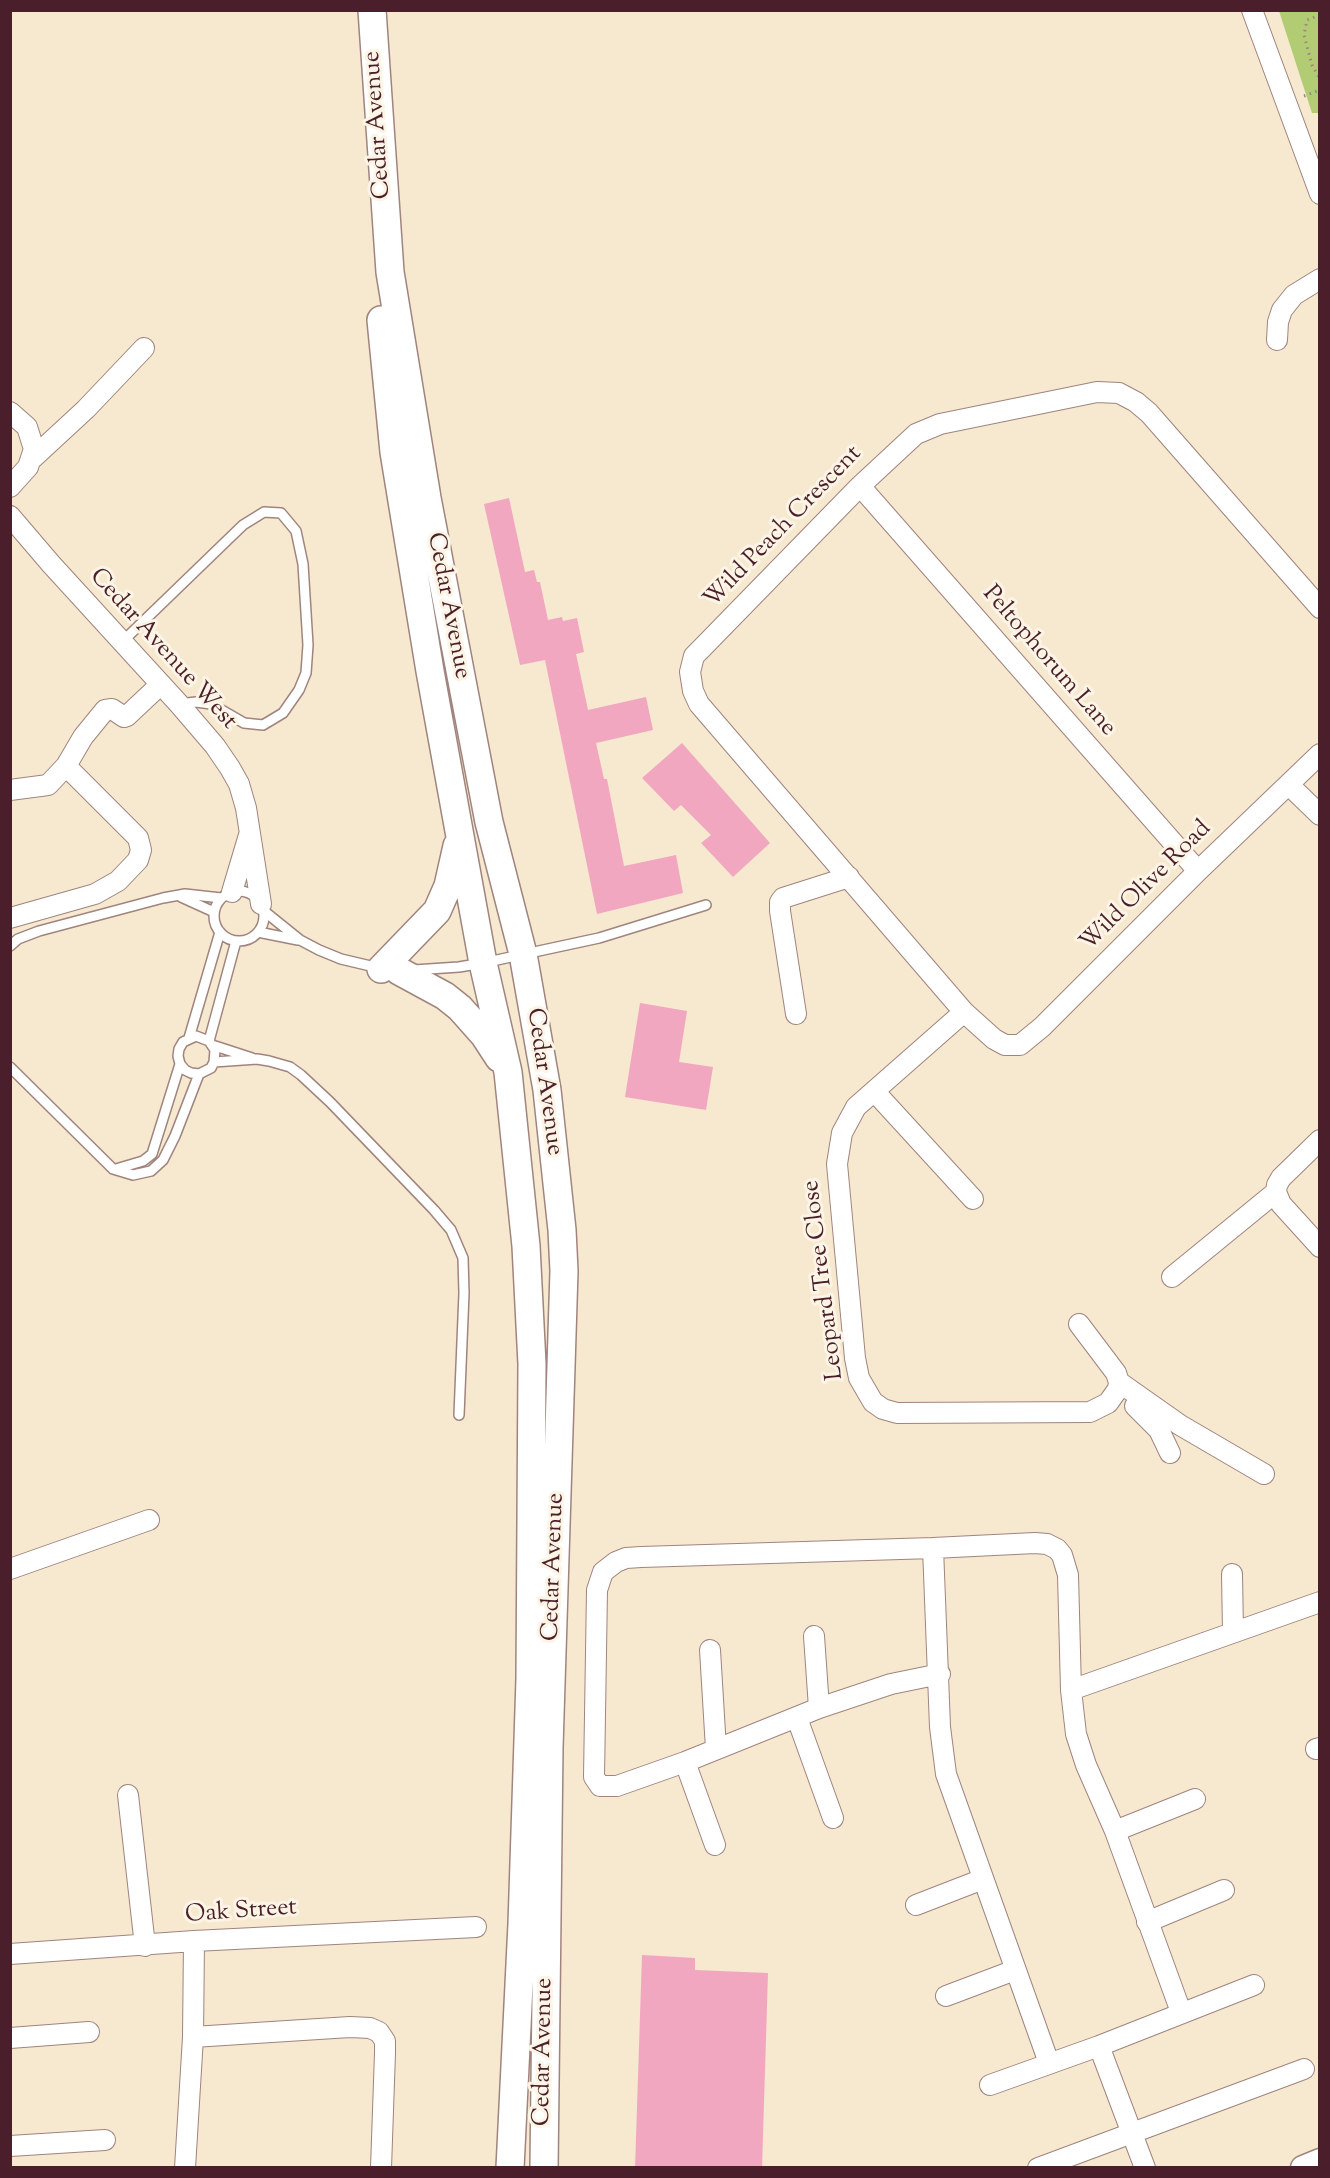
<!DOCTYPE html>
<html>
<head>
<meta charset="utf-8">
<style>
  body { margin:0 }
  #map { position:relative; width:1330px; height:2178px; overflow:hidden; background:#f7e8d0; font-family:"Sorts Mill Goudy",serif }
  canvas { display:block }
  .frame { position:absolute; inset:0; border:12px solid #4a1f2b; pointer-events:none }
</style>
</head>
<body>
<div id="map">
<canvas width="1330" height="2178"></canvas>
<div class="frame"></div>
</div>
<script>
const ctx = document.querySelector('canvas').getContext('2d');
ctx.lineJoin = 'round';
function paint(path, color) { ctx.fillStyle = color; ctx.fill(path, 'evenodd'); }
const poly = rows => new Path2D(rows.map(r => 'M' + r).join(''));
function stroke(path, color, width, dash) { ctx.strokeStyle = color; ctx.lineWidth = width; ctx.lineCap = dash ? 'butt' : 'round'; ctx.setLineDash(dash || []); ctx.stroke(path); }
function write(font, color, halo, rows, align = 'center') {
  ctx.font = font + ' "Sorts Mill Goudy",serif'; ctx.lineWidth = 6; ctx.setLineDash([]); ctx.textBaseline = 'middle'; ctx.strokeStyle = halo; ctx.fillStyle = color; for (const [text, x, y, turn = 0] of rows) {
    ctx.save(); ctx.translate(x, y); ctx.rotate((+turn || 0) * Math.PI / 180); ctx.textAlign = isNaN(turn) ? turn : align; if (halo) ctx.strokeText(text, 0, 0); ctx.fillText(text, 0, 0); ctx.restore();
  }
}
paint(poly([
  [1279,11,1319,11,1319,113,1312,113]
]), '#b1cc73');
paint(poly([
  [509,498,525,572,534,570,537,582,540,582,548,620,562,617,563,621,577,618,584,652,576,654,588,710,646,697,653,730,596,743,604,779,607,779,624,866,676,855,683,893,597,914,545,660,520,665,484,504],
  [682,743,770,843,733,877,701,843,711,835,681,805,674,811,642,778],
  [640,1003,687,1011,679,1062,713,1067,706,1110,625,1097],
  [642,1955,695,1958,695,1970,768,1973,762,2168,635,2168]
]), '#f1a7c0');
const service = poly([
  [122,642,243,525,264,512,281,513,296,531,303,564,308,645,306,673,299,690,283,713,263,725,244,723,211,704,196,702,179,704],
  '214 916a25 25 0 1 1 50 0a25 25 0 1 1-50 0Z',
  [181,897,214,912],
  [264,911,300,940,319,950,341,959,379,968],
  [258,932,298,940],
  [10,946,18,939,39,931,163,898,185,894,221,898],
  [414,970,459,967,483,963,599,938,706,905],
  [189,1038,220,932],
  [209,1041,196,1036,183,1042,179,1049,178,1056,180,1064,185,1070,191,1073,199,1074,211,1068,214,1062,215,1050,209,1041,236,941],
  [212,1045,252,1058],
  [214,1062,257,1059,269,1061,290,1067,301,1075,330,1102,434,1210,451,1230,463,1258,464,1293,459,1415],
  [10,1067,113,1169,133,1175,151,1171,163,1160,175,1136,199,1074],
  [116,1169,143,1161,152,1154,180,1064]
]);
const minor = poly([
  [1252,10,1320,194],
  [1277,340,1278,322,1282,310,1294,295,1320,279],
  [10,412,27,427,34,449,28,467,10,487],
  [33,458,86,409,144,348],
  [860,486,1198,871],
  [10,516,51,564,179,704,215,746,230,768,239,784,246,808,261,904],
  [1320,608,1149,413,1136,402,1119,393,1097,392,940,424,916,434,860,486,701,649,694,656,690,672,693,691,699,704,964,1012,994,1039,1005,1045,1020,1045,1042,1027,1198,871,1320,754],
  [1289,785,1320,815],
  [10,790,48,785,66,766,83,737,105,710,112,709,124,717,127,716,161,684],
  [232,892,249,835],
  [10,918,95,894,118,881,138,860,141,850,138,838,66,766],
  [964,1012,856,1107,842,1133,837,1164,855,1358,859,1378,873,1402,883,1409,897,1413,1090,1412,1108,1403,1118,1389,1119,1382,1116,1373,1079,1324],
  [796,1014,780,911,780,902,783,898,849,877],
  [874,1091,973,1199],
  [1276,1192,1281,1204,1320,1247],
  [1276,1192,1277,1185,1281,1178,1320,1140],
  [1172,1277,1276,1192],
  [1119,1382,1180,1425,1264,1474],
  [1135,1406,1159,1430,1170,1453],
  [933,1548,940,1727,946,1774,1049,2063],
  [10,1569,149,1520],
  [1232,1574,1233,1632],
  [814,1636,819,1708],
  [710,1650,716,1749],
  [940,1674,891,1684,819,1708,685,1762,617,1786,600,1786,594,1777,597,1590,603,1572,616,1562,626,1558,641,1557,933,1548,1035,1543,1047,1544,1057,1549,1062,1555,1068,1575,1071,1690,1076,1734,1086,1765,1115,1831,1181,2012],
  [1071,1690,1320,1602],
  [797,1718,833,1818],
  [1316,1749,1320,1748],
  [685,1762,715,1845],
  [128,1795,145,1946],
  [1115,1831,1195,1799],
  [916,1905,983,1879],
  [1147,1922,1224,1890],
  [10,1954,194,1941,476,1927],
  [946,1996,1015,1970],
  [193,2037,350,2027,370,2028,379,2032,385,2041,385,2053,381,2168],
  [10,2038,89,2032],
  [1099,2046,1145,2168],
  [990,2085,1099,2046,1254,1985],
  [10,2146,105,2140],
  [185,2168,193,2037,194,1941],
  [1038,2168,1304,2069]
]);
const tertiary = poly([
  [1303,2168,1320,2161]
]);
const secondary = poly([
  [372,10,390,272,427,498,489,822,523,954,547,1090,562,1230,564,1271,549,1747,544,2168],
  [381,320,394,452,430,671,483,963,508,1072,526,1246,532,1364,530,1679,522,1924,510,2168],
  [381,969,437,911,448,886,457,846],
  [399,971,445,996,460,1008,484,1035,499,1058]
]);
stroke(service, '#a0847e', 12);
stroke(minor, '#a0847e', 22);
stroke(tertiary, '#a0847e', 27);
stroke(secondary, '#a0847e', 30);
stroke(poly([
  [1320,15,1307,20,1304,35,1312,65,1320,79],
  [1304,96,1320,90]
]), '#a0847e', 3, [1.5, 4.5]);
stroke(service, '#fff', 9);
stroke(minor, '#fff', 20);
stroke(tertiary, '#fff', 24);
stroke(secondary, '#fff', 27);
write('24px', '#4a1f2b', '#fcf5e5', [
  ["Cedar Avenue",379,125,-94],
  ["Wild Peach Crescent",784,528,-46],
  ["Cedar Avenue",447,606,79],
  ["Cedar Avenue West",162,650,48],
  ["Peltophorum Lane",1048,662,49],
  ["Wild Olive Road",1147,887,-45],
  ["Cedar Avenue",543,1082,82],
  ["Leopard Tree Close",825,1280,-97],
  ["Cedar Avenue",555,1567,-88],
  ["Oak Street",241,1913,-4],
  ["Cedar Avenue",545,2052,-89]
]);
</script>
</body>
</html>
